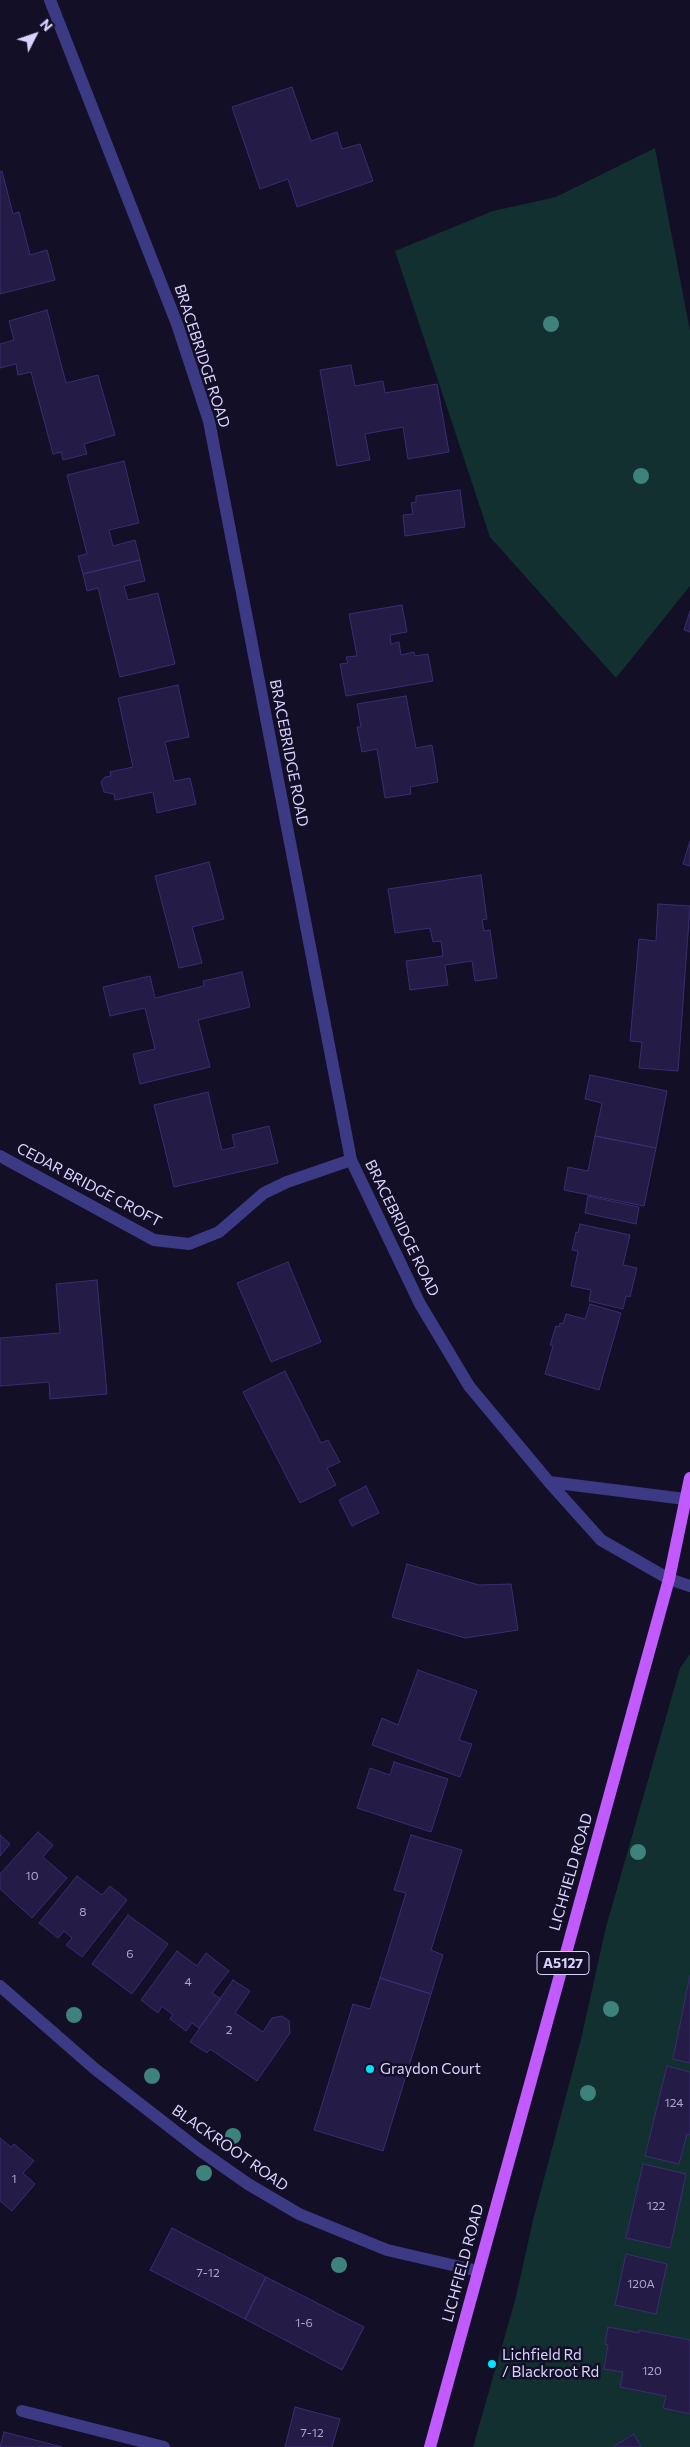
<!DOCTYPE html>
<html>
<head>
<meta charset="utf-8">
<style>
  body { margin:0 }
  #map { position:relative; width:690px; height:2447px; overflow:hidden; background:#130f26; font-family:Commissioner,sans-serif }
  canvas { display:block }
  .north { position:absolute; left:10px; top:10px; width:50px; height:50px; -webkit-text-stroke:4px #130f26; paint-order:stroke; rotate:49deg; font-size:14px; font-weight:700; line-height:20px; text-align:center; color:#d9d4ff }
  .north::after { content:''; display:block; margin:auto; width:18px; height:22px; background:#d9d4ff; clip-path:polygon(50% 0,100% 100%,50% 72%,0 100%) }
</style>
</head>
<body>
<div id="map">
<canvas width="690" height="2447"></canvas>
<div class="north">N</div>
</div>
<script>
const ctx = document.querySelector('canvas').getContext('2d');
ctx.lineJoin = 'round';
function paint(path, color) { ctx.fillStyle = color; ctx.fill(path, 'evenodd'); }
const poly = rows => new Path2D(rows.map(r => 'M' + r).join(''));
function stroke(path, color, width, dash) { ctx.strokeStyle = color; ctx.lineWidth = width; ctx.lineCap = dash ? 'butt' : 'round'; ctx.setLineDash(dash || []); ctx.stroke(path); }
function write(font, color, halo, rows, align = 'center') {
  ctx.font = font + ' Commissioner,sans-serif'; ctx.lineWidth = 5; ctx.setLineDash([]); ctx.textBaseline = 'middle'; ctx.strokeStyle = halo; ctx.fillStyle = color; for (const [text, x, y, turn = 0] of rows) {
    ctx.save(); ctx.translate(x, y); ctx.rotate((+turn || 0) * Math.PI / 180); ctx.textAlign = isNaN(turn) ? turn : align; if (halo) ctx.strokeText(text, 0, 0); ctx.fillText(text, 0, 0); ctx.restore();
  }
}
paint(poly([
  [655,148,690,331,690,586,616,678,490,537,395,251,493,211,556,197],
  [690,1654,690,2447,473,2447,516,2297,533,2220,581,2039,606,1927,680,1668]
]), '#12302f');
const building = poly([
  [292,87,311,141,337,132,342,149,360,144,373,181,297,207,288,179,260,189,232,107,292,87],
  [2,171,13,214,19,212,30,255,47,250,55,280,0,294,0,172,2,171],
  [47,310,66,383,98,375,115,435,84,444,87,454,63,460,61,452,53,454,31,372,18,375,16,364,0,368,0,344,14,340,9,321,47,310],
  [351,365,355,386,383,381,385,393,437,384,449,452,408,459,403,427,365,434,370,460,337,466,320,370,351,365],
  [124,461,139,523,109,530,113,546,135,540,140,560,83,574,78,556,87,554,67,475,124,461],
  [460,490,465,527,405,536,403,515,413,514,411,503,416,502,416,496,460,490],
  [140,560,145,581,124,586,128,600,158,593,175,664,120,677,98,588,87,591,83,574,140,560],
  [402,605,407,632,390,635,391,644,399,642,401,655,414,652,415,656,428,654,433,681,346,696,340,664,348,663,346,657,357,656,349,614,402,605],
  [690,611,690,632,684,630,690,611],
  [178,685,189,737,165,742,174,781,190,778,196,804,157,813,153,792,115,800,114,794,104,792,101,782,105,777,111,776,110,772,133,767,118,698,178,685],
  [406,696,416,748,432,745,438,782,410,787,411,794,385,798,377,749,362,752,357,727,361,727,357,704,406,696],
  [690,841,690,866,683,864,690,841],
  [209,862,224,919,192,927,202,963,179,968,155,876,209,862],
  [481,875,487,919,482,920,484,931,490,930,497,978,475,981,472,961,445,965,448,985,410,990,406,961,443,956,441,941,433,942,430,928,395,933,388,889,481,875],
  [658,904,690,906,678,1071,639,1068,642,1042,630,1041,639,939,656,941,658,904],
  [242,972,250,1007,198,1020,210,1067,140,1084,133,1054,155,1049,145,1008,110,1016,103,987,150,976,155,998,204,986,203,981,242,972],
  [590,1075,667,1091,656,1148,595,1136,602,1103,585,1099,590,1075],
  [208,1092,222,1150,235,1147,232,1135,269,1126,278,1163,174,1187,154,1105,208,1092],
  [595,1136,656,1148,644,1206,564,1190,568,1167,588,1171,595,1136],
  [588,1196,639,1207,636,1224,585,1213,588,1196],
  [580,1224,630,1235,623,1265,637,1268,630,1297,626,1296,623,1309,589,1301,591,1290,571,1286,578,1251,572,1250,576,1232,578,1233,580,1224],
  [288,1262,321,1342,271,1362,237,1283,288,1262],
  [97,1280,107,1394,50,1399,49,1382,0,1386,0,1338,60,1333,56,1284,97,1280],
  [590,1304,621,1313,599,1390,545,1374,553,1346,550,1345,556,1326,559,1327,560,1323,563,1324,566,1314,585,1319,590,1304],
  [285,1371,321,1443,328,1440,340,1462,327,1468,336,1485,300,1503,243,1392,285,1371],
  [366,1486,379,1513,352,1526,339,1500,366,1486],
  [407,1564,479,1585,511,1584,518,1630,465,1638,392,1617,407,1564],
  [418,1670,477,1691,459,1740,472,1744,460,1777,372,1745,382,1718,398,1725,418,1670],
  [394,1762,448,1779,431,1832,357,1808,370,1768,390,1775,394,1762],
  [38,1832,53,1845,43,1857,67,1878,32,1918,0,1889,0,1874,38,1832],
  [0,1835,10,1844,0,1856,0,1835],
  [411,1835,462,1850,431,1950,443,1955,431,1994,380,1978,406,1893,394,1890,411,1835],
  [77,1876,102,1895,110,1886,127,1900,82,1957,66,1945,72,1938,64,1931,58,1938,39,1923,77,1876],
  [128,1915,168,1944,132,1994,92,1964,128,1915],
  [177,1951,197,1966,206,1953,229,1971,212,1993,221,1999,199,2028,192,2023,186,2031,170,2019,173,2015,162,2006,158,2013,141,2000,177,1951],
  [690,1975,690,2063,673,2059,690,1975],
  [380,1978,431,1994,383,2151,314,2130,353,2004,370,2009,380,1978],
  [233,1980,250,1991,235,2013,263,2032,272,2018,282,2016,289,2021,290,2033,257,2081,210,2049,207,2053,190,2042,233,1980],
  [667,2066,690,2072,690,2135,687,2134,679,2164,645,2156,667,2066],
  [0,2138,11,2147,14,2144,34,2161,23,2173,35,2184,12,2211,0,2201,0,2138],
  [643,2164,686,2174,670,2248,626,2238,643,2164],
  [172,2228,266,2277,245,2319,150,2270,172,2228],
  [626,2254,667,2264,656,2314,615,2305,626,2254],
  [266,2277,364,2327,342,2370,245,2319,266,2277],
  [608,2327,639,2333,639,2330,690,2340,690,2414,663,2408,666,2396,620,2387,623,2372,604,2369,608,2345,605,2344,608,2327],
  [295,2407,340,2419,332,2447,285,2447,295,2407],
  [4,2432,62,2447,0,2447,4,2432],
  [634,2434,641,2447,613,2447,634,2434]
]);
paint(building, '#241b47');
stroke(building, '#3b2d73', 1);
stroke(poly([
  [50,0,177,324,209,421,351,1160,420,1304,469,1386,549,1482],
  [0,1156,154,1240,189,1244,219,1232,264,1193,287,1182,351,1160],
  [685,1499,549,1482,601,1540,669,1579,690,1586],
  [0,1986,95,2069,198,2149,248,2184,299,2214,387,2250,478,2271],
  [22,2411,164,2447]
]), '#3d3a85', 12);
stroke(poly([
  [430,2447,669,1579,690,1478]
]), '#c25bff', 12);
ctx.fillStyle = '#3d827b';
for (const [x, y] of [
  [551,324],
  [641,476],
  [638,1852],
  [611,2009],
  [74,2015],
  [152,2076],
  [588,2093],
  [233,2136],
  [204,2173],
  [339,2265]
]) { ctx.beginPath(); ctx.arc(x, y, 8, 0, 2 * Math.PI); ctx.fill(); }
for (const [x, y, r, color] of [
  [370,2069,5,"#00e5ff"],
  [492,2364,5,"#00e5ff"]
]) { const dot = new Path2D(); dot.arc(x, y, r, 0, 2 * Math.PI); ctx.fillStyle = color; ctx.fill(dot); stroke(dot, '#130f26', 2); }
write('12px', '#aca6d1', null, [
  ["10",32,1876],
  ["8",83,1912],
  ["6",130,1954],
  ["4",188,1982],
  ["2",229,2030],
  ["124",674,2103],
  ["1",14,2179],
  ["122",656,2206],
  ["7-12",208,2273],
  ["120A",641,2284],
  ["1-6",304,2323],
  ["120",652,2371],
  ["7-12",312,2433]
]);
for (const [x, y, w] of [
  [563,1963,52]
]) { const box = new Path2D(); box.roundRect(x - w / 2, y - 11.5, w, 23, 4); ctx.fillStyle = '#130f26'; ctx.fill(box); stroke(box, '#d9d4ff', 1); }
write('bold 14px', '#d9d4ff', null, [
  ["A5127",563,1963]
]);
write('15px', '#d9d4ff', '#130f26', [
  ["BRACEBRIDGE ROAD",202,356,72],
  ["BRACEBRIDGE ROAD",289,753,79],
  ["CEDAR BRIDGE CROFT",89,1185,28],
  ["BRACEBRIDGE ROAD",402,1228,64],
  ["LICHFIELD ROAD",571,1872,-74],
  ["BLACKROOT ROAD",230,2148,35],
  ["LICHFIELD ROAD",463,2263,-75]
]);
write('15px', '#d9d4ff', '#130f26', [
  ["Graydon Court",380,2069],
  ["Lichfield Rd",502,2355],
  ["/ Blackroot Rd",502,2372]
], 'left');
</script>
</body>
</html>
